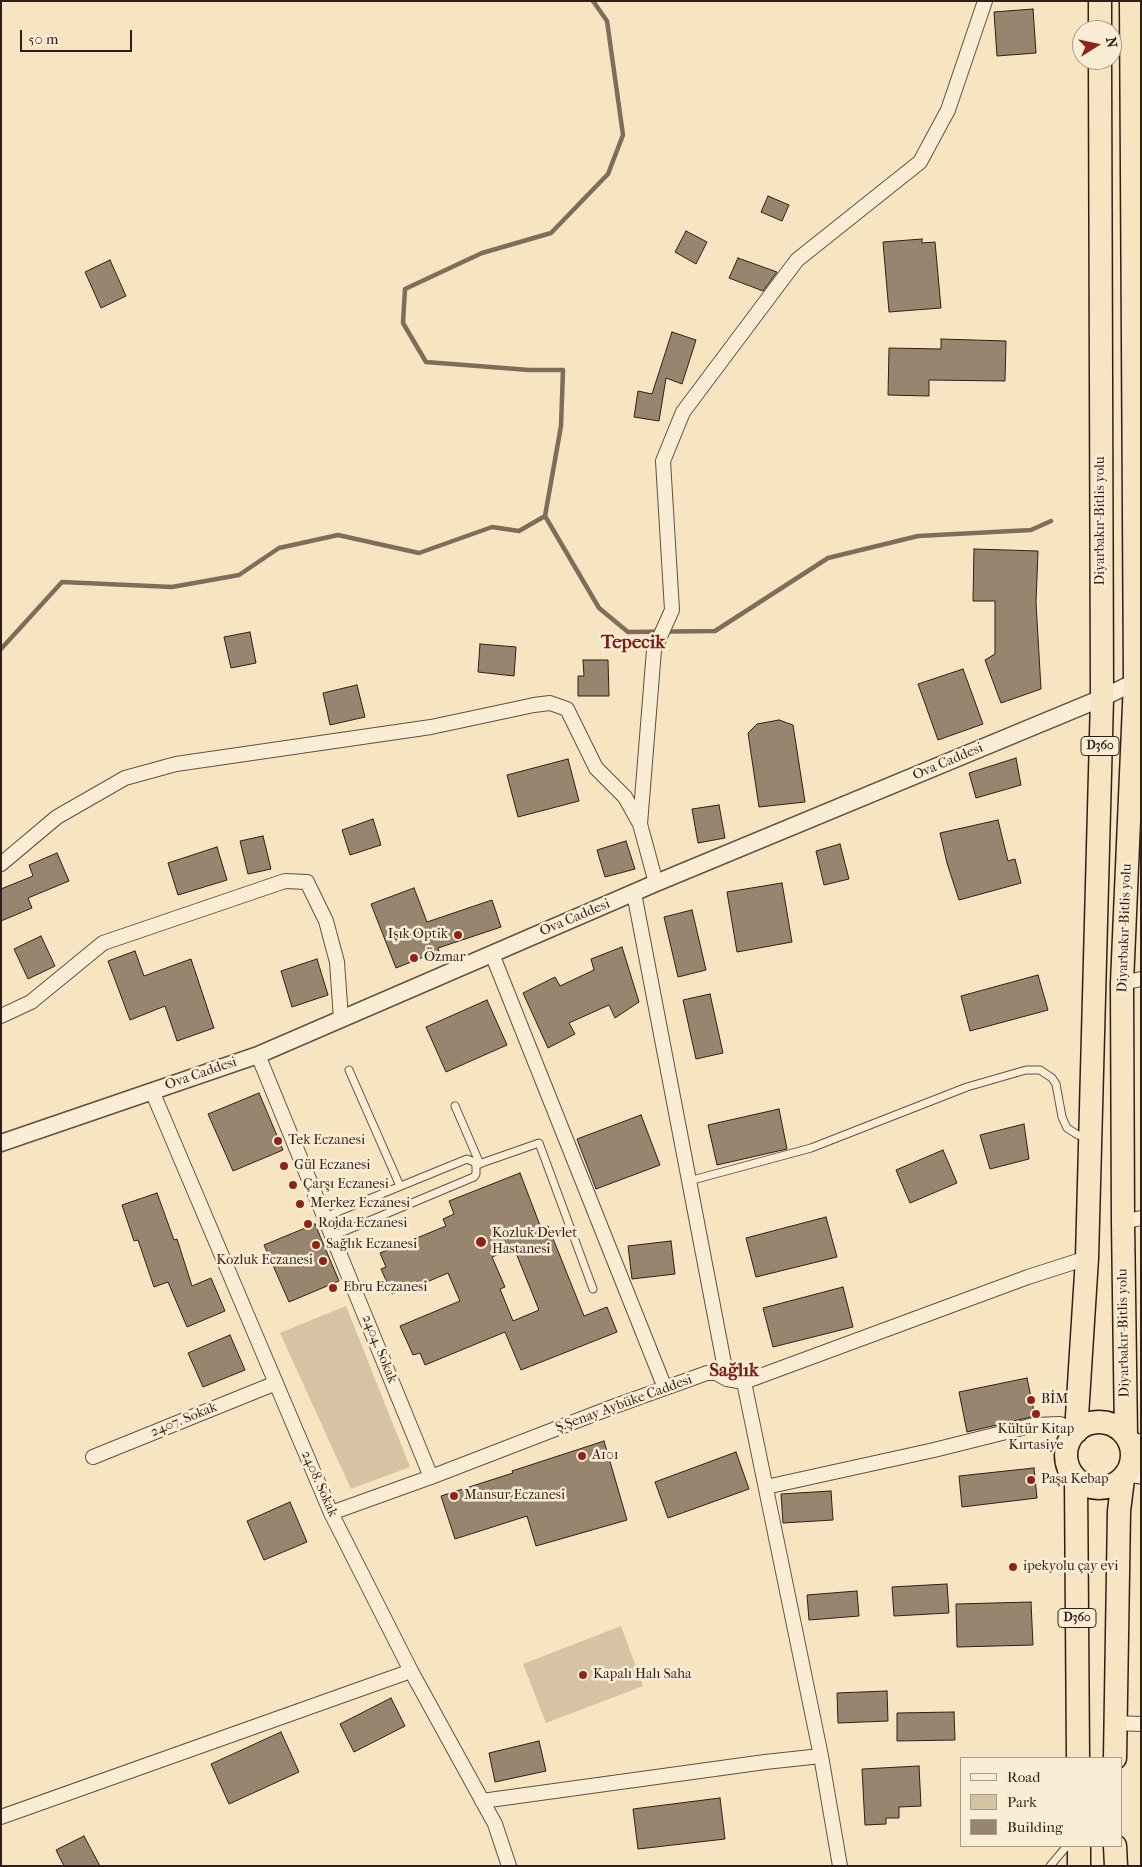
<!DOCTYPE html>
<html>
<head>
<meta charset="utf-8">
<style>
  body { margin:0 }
  #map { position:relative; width:1142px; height:1867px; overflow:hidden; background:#f7e4c0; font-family:"IM FELL French Canon",serif }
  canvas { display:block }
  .frame { position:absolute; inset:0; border:2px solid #301f18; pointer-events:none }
  .legend { position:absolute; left:960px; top:1757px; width:162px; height:90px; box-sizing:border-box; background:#faedd6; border:1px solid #a99b8a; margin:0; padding:6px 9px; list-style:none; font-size:15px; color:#301f18 }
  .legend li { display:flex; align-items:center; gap:10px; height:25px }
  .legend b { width:25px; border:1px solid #a99b8a }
  .north { position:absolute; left:1072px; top:20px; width:50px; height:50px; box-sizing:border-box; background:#faedd6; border:1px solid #a99b8a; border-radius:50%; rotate:80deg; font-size:14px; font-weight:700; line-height:20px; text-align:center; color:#301f18 }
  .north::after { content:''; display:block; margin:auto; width:18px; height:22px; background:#8f2418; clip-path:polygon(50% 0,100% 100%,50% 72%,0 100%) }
  .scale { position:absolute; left:20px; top:30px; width:112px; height:22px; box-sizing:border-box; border:2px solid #301f18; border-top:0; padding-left:6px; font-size:15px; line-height:18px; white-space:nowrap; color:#301f18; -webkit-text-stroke:4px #faedd6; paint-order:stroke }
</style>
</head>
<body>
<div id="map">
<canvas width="1142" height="1867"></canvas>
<div class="frame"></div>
<ul class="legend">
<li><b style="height:6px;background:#faedd6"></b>Road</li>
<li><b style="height:14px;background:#d5c3a3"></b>Park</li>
<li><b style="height:14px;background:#97856f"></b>Building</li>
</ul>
<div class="north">N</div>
<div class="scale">50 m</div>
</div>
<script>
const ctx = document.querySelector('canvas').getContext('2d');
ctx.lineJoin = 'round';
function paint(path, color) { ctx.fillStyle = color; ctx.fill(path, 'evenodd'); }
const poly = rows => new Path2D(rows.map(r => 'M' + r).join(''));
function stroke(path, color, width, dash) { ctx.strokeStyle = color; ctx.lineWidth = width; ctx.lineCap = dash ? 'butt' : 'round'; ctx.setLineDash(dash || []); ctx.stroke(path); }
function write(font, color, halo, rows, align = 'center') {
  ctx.font = font + ' "IM FELL French Canon",serif'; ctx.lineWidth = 5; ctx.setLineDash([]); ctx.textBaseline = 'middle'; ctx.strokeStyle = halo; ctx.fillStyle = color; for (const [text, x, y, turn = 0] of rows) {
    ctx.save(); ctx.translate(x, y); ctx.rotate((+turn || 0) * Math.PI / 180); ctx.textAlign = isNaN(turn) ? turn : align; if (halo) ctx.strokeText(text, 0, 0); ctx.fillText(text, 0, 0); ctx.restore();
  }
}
paint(poly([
  [346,1306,410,1467,351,1489,280,1333],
  [621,1626,643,1686,546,1723,523,1664]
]), '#d5c3a3');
stroke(poly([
  [593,1,607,21,623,135,608,174,551,233,482,253,405,289,403,323,426,362,529,370,563,370,561,426,545,516,599,608,628,632,715,631,828,558,918,536,1031,530,1051,521],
  [1,649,62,582,172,587,239,575,279,548,338,535,419,553,492,527,519,531,545,516]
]), '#7f6d5b', 4.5);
const building = poly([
  [1033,9,1036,53,997,56,994,12,1033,9],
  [768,196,789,205,782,221,761,212,768,196],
  [686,231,707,242,696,264,675,252,686,231],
  [922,239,922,243,935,242,941,308,889,312,883,242,922,239],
  [738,258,777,272,763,291,729,278,738,258],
  [110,260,126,296,101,308,85,272,110,260],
  [672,332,696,340,682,384,666,378,659,421,634,417,638,391,652,394,672,332],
  [941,339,1006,341,1005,381,929,380,929,396,888,395,889,348,941,349,941,339],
  [974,549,1038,551,1036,603,1041,689,1001,703,985,660,995,654,995,601,973,601,974,549],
  [250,632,256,663,231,668,224,637,250,632],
  [480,644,516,647,514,676,478,672,480,644],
  [583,660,608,660,609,696,578,696,578,676,584,676,583,660],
  [963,669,983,724,938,740,918,684,963,669],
  [357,685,365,717,330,725,323,693,357,685],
  [779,720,793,725,805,802,759,807,748,733,757,724,779,720],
  [1016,758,1021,785,976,798,969,773,1016,758],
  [568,759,579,801,518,817,507,775,568,759],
  [719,805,725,838,698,843,692,809,719,805],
  [373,819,381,845,350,855,342,830,373,819],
  [998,820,1008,861,1015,859,1021,883,959,900,947,863,940,833,998,820],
  [263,836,271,869,248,874,240,841,263,836],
  [626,841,635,869,605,877,597,850,626,841],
  [840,844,849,879,824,885,816,851,840,844],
  [217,847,227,880,178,895,168,863,217,847],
  [57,853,69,881,28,898,32,908,1,921,1,889,33,876,29,865,57,853],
  [782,883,792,942,737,952,727,892,782,883],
  [414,888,427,922,492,900,501,927,438,948,439,951,396,968,371,904,414,888],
  [692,910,706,970,678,977,664,917,692,910],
  [41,936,55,966,28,979,14,949,41,936],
  [622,947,639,1002,615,1018,609,1005,569,1023,575,1034,548,1048,523,993,555,977,560,986,594,970,591,959,622,947],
  [135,951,144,976,191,959,214,1028,177,1041,165,1006,130,1020,108,961,135,951],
  [317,959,328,995,292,1007,281,971,317,959],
  [1038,975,1048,1010,970,1031,961,996,1038,975],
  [710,994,723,1053,696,1059,683,1000,710,994],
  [487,1000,507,1045,446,1072,426,1027,487,1000],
  [259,1093,283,1150,233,1171,208,1114,259,1093],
  [779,1109,787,1149,717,1165,708,1125,779,1109],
  [641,1115,660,1165,596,1189,577,1139,641,1115],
  [1024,1124,1029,1159,990,1169,980,1135,1024,1124],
  [943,1150,957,1183,910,1203,896,1170,943,1150],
  [520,1173,541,1228,548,1226,584,1316,607,1307,617,1332,521,1370,505,1332,425,1365,420,1353,413,1355,400,1326,460,1301,448,1273,408,1290,402,1290,392,1294,381,1269,386,1267,380,1253,446,1226,443,1219,454,1214,449,1201,520,1173],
  [514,1248,539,1310,513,1321,500,1289,505,1287,492,1257,514,1248],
  [157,1193,174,1240,177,1239,192,1286,211,1278,225,1311,187,1327,168,1282,154,1287,138,1240,134,1241,122,1205,157,1193],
  [826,1217,837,1257,756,1277,746,1238,826,1217],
  [315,1224,339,1281,289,1302,264,1245,315,1224],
  [671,1241,675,1274,632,1279,628,1246,671,1241],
  [843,1287,853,1327,773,1347,763,1308,843,1287],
  [230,1335,245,1370,203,1387,188,1353,230,1335],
  [1027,1378,1035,1416,967,1432,959,1392,1027,1378],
  [604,1441,627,1520,536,1546,527,1516,455,1539,441,1496,513,1473,512,1471,604,1441],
  [736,1452,749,1489,668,1518,655,1482,736,1452],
  [1034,1468,1037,1498,962,1507,959,1476,1034,1468],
  [831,1491,833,1520,783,1523,781,1494,831,1491],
  [290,1502,307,1542,264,1560,247,1521,290,1502],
  [947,1584,949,1613,894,1616,892,1587,947,1584],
  [857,1591,859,1616,809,1620,807,1595,857,1591],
  [1031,1602,1033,1645,957,1647,956,1604,1031,1602],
  [887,1691,888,1721,838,1723,837,1693,887,1691],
  [391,1698,405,1726,354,1752,340,1724,391,1698],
  [954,1712,955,1740,897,1741,897,1713,954,1712],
  [281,1732,299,1772,229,1804,211,1764,281,1732],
  [539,1741,546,1771,495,1782,489,1753,539,1741],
  [919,1766,921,1806,899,1807,899,1818,886,1818,886,1824,865,1825,862,1769,919,1766],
  [720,1798,725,1839,638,1849,633,1809,720,1798],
  [84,1836,100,1866,64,1866,56,1850,84,1836]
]);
paint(building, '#97856f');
stroke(building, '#301f18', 1);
const service = poly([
  [349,1070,400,1186],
  [455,1106,480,1164],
  [476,1165,539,1143,593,1289],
  [689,1181,811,1148,967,1087,1026,1070,1040,1070,1052,1078,1056,1084,1062,1117,1067,1128,1078,1135,1087,1137],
  [325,1217,467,1159,474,1162,476,1165,476,1174,474,1177,333,1236],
  [1050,1866,1067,1846]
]);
const minor = poly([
  [640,824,654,650,672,610,663,461,683,412,797,260,920,162,948,110,985,1],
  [1,864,57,817,125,778,176,764,431,727,534,705,550,703,567,709,596,768,625,797,640,824,656,883],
  [634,893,727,1379],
  [492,954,665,1388],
  [1122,983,1141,979],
  [1,1016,31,1002,103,943,285,881,307,882,326,921,337,962,341,1019],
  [258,1055,431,1477],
  [152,1091,331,1513,411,1671,495,1824,509,1866],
  [1123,1222,1141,1218],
  [744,1382,821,1756,840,1866],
  [93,1457,276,1383],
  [766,1487,934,1450,1034,1425,1060,1424,1076,1432],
  [331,1513,431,1477,615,1406,707,1373,716,1373,727,1379,744,1382,1028,1277,1087,1258],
  [1114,1723,1141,1724],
  [482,1801,765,1762,821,1756],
  [1,1817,411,1671]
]);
const tertiary = poly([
  [1,1143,258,1055,656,883,1102,698,1135,682,1141,676]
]);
const secondary = poly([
  [1130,1443,1141,1444],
  [1128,1472,1141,1474]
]);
const trunk = poly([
  [1100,1,1100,30],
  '1066 1455a33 33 0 1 1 66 0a33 33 0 1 1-66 0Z',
  [1076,1432,1087,1258,1102,698,1100,60],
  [1126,1436,1123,1222,1122,983,1135,682,1131,1],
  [1076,1479,1078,1758],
  [1115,1758,1119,1511,1123,1479],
  [1115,1846,1116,1866],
  [1079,1866,1079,1846]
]);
stroke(service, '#625042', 9);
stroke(minor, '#625042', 16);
stroke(tertiary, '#625042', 19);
stroke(secondary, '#301f18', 21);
stroke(trunk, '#301f18', 25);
stroke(service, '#faedd6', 7);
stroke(minor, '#faedd6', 14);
stroke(tertiary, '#faedd6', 16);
stroke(secondary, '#faedd6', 19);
stroke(trunk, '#f7e4c0', 22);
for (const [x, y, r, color] of [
  [458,935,5,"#8f2418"],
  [414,958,5,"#8f2418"],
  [278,1141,5,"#8f2418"],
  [284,1166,5,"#8f2418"],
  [293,1185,5,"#8f2418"],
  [300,1204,5,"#8f2418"],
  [308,1224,5,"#8f2418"],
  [481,1242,6,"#8f2418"],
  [316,1245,5,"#8f2418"],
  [323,1261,5,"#8f2418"],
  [333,1288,5,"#8f2418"],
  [1031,1400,5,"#8f2418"],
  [1036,1414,5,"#8f2418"],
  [582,1456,5,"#8f2418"],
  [1031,1480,5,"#8f2418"],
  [454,1496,5,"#8f2418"],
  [1013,1567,5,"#8f2418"],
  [583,1675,5,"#8f2418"]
]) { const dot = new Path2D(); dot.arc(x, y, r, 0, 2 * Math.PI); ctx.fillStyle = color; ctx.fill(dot); stroke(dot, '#faedd6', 2); }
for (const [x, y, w] of [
  [1100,746,38],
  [1077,1618,38]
]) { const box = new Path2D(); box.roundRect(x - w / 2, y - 9.5, w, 19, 4); ctx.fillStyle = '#faedd6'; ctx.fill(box); stroke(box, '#301f18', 1); }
write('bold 12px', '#301f18', null, [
  ["D360",1100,746],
  ["D360",1077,1618]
]);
write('14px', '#301f18', '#faedd6', [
  ["Diyarbakır-Bitlis yolu",1101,521,-90],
  ["Ova Caddesi",948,762,-23],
  ["Ova Caddesi",575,918,-23],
  ["Diyarbakır-Bitlis yolu",1125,928,-88],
  ["Ova Caddesi",201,1074,-19],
  ["Diyarbakır-Bitlis yolu",1124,1333,-91],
  ["2404. Sokak",379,1349,68],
  ["Ş.Şenay Aybüke Caddesi",624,1404,-20],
  ["2407. Sokak",184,1420,-22],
  ["2408. Sokak",319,1484,66]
]);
write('14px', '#301f18', '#faedd6', [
  ["Işık Optik",448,935,"right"],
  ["Özmar",424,958],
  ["Tek Eczanesi",288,1141],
  ["Gül Eczanesi",294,1166],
  ["Çarşı Eczanesi",303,1185],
  ["Merkez Eczanesi",310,1204],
  ["Rojda Eczanesi",318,1224],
  ["Kozluk Devlet",492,1234],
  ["Hastanesi",492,1250],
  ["Sağlık Eczanesi",326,1245],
  ["Kozluk Eczanesi",313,1261,"right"],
  ["Ebru Eczanesi",343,1288],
  ["BİM",1041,1400],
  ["Kültür Kitap",1036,1430,"center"],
  ["Kırtasiye",1036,1446,"center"],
  ["A101",592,1456],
  ["Paşa Kebap",1041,1480],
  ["Mansur Eczanesi",464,1496],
  ["ipekyolu çay evi",1023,1567],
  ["Kapalı Halı Saha",593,1675]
], 'left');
write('bold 19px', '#7a1f14', '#faedd6', [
  ["Tepecik",633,643],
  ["Sağlık",734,1371]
]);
</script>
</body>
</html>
